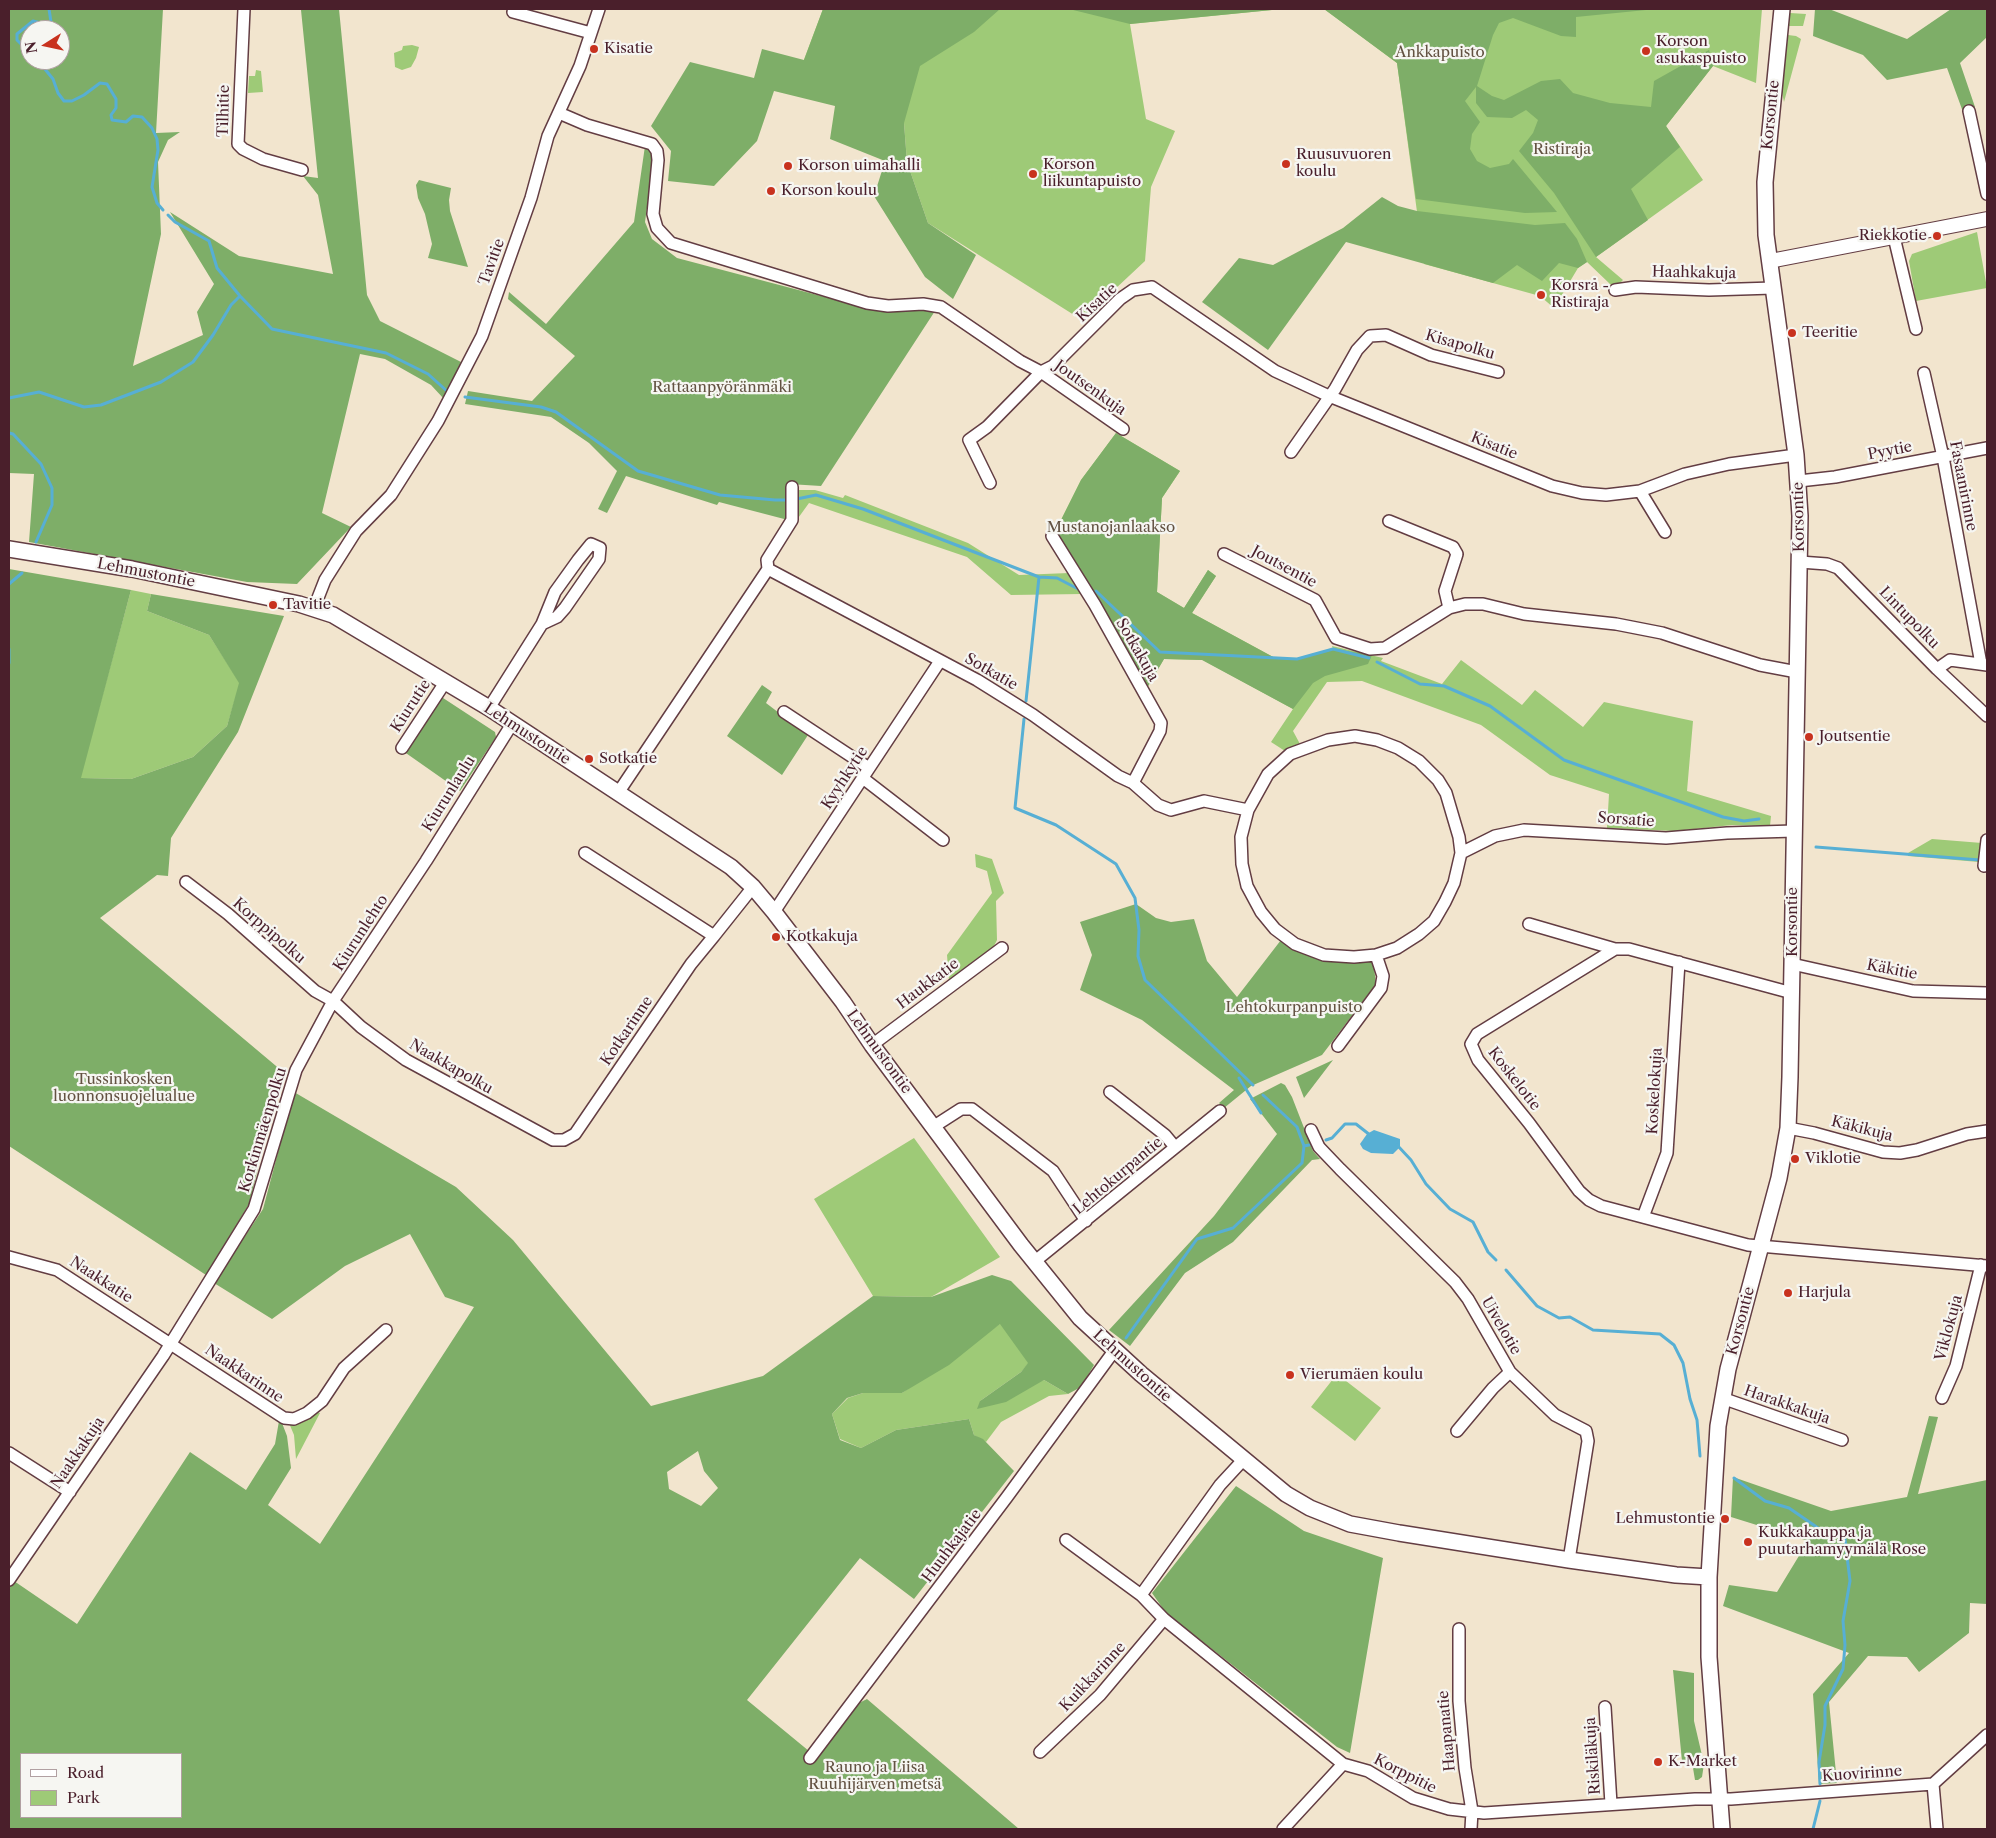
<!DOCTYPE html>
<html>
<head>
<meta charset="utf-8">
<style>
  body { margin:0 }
  #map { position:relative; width:1996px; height:1838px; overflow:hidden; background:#f2e5ce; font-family:"Libre Caslon Text",serif }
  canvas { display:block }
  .frame { position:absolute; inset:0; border:10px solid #4a1f2b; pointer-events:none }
  .legend { position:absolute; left:20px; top:1753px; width:162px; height:65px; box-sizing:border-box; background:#f6f6f2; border:1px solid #b1a0a2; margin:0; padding:6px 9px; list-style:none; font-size:15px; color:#4a1f2b }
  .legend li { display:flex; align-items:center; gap:10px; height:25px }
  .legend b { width:25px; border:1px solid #b1a0a2 }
  .north { position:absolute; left:20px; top:20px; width:50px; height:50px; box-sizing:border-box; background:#f6f6f2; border:1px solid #b1a0a2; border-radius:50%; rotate:260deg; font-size:14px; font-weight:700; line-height:20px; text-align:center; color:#4a1f2b }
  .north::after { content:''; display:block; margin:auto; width:18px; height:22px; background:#c8321e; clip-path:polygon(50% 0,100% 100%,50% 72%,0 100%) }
</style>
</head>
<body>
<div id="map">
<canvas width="1996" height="1838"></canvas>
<div class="frame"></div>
<ul class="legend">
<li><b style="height:6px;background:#fff"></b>Road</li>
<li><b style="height:14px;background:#9eca77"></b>Park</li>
</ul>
<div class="north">N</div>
</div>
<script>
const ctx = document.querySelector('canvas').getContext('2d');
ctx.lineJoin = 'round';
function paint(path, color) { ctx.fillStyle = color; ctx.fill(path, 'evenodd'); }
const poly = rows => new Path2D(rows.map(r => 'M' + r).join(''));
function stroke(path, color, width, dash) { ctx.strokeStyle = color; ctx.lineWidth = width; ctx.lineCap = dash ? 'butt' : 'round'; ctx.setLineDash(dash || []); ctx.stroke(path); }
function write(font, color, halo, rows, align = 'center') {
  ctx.font = font + ' "Libre Caslon Text",serif'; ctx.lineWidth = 4.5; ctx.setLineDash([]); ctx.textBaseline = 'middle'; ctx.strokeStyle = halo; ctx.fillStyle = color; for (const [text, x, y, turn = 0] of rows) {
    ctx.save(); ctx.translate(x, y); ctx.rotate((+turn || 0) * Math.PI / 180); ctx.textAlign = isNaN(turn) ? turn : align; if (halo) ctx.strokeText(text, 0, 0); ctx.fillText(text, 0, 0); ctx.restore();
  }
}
paint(poly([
  [823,9,1282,9,1130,24,1146,119,1175,131,1151,187,1145,261,1082,320,928,223,907,162,904,123,791,94],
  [1324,9,1762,9,1756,83,1713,66,1666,126,1703,180,1596,257,1623,280,1616,287,1610,284,1587,262,1578,268,1554,308,1540,296,1424,264,1397,63],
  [1790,13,1806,14,1803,26,1789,26],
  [1788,35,1796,36,1801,39,1784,102,1781,87],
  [412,45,419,47,416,58,411,67,402,70,395,67,394,53,402,50,403,46],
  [256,70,261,71,263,92,248,93,249,76,255,76],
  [1977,232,1987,288,1916,301,1909,261,1912,254],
  [1116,433,1180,471,1162,498,1157,592,1184,608,1208,570,1216,576,1192,613,1275,658,1298,659,1333,649,1332,646,1383,658,1381,661,1442,684,1461,660,1522,705,1535,690,1583,727,1604,702,1693,721,1687,791,1771,816,1770,826,1732,825,1675,831,1607,828,1609,794,1550,775,1481,725,1362,681,1327,682,1293,731,1300,744,1285,751,1271,742,1293,709,1203,660,1164,659,1147,688,1056,530,1081,480],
  [795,490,815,490,843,498,845,495,968,543,1019,575,1069,573,1082,594,1011,595,967,557,809,503,796,521],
  [131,590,151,594,147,611,209,635,240,683,227,726,193,757,131,779,80,778],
  [1932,839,1982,843,1979,862,1908,856,1908,853],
  [975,854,992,859,1004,893,996,901,997,940,993,948,949,981,947,955,992,893,987,871,976,867],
  [914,1138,1000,1257,931,1297,873,1296,814,1199],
  [1001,1323,1029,1363,1021,1372,980,1401,1044,1380,1068,1394,1049,1396,1001,1422,986,1442,974,1435,969,1419,896,1430,861,1448,840,1439,832,1414,848,1398,863,1393,902,1393],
  [1337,1374,1381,1408,1355,1441,1311,1407],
  [316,1412,320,1413,296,1459,294,1435,289,1423]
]), '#9eca77');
paint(poly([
  [9,9,163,9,156,133,180,132,168,140,158,162,161,234,133,366,203,335,197,312,214,284,170,212,239,256,333,274,318,195,303,176,318,178,301,10,339,9,367,295,380,321,463,363,444,399,431,385,385,359,360,354,322,513,351,527,297,584,247,582,29,542,34,474,9,473],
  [30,30,60,30,60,60,30,60],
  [823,9,1000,9,974,32,920,66,904,123,907,162,928,223,976,255,953,299,925,277,874,196,885,161,830,139,835,106,774,91,757,141,714,186,668,181,671,151,651,126,690,62,754,78,762,49,804,60],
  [1069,9,1282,9,1130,24],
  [1324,9,1656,9,1576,17,1576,37,1561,36,1513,18,1499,23,1493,35,1477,86,1492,96,1504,100,1541,81,1560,79,1573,93,1610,103,1651,107,1654,81,1709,50,1713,66,1666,126,1680,147,1631,189,1648,220,1596,257,1554,193,1519,151,1533,133,1538,120,1526,110,1512,118,1487,117,1476,103,1476,87,1465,101,1480,122,1472,134,1470,149,1477,161,1490,168,1509,164,1513,159,1557,212,1525,213,1416,199,1397,63],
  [1815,9,1829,9,1907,39,1951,9,1987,9,1987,37,1960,63,1975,107,1963,112,1947,68,1887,80,1863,55,1813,36],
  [645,146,651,153,653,162,645,222,652,239,677,258,878,311,935,311,821,486,789,484,788,520,719,502,717,505,626,476,607,513,598,509,617,471,589,443,551,417,465,404,468,391,532,401,575,356,508,299,509,292,546,324,634,222],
  [419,180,451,188,449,200,450,211,468,267,428,258,432,244,425,214,418,198,416,185],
  [1382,197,1398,206,1417,211,1535,225,1565,223,1577,239,1587,262,1578,268,1559,263,1542,281,1517,265,1493,283,1346,242,1268,350,1202,302,1239,258,1273,265,1343,228],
  [1116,433,1180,471,1162,498,1157,592,1184,608,1208,570,1216,576,1192,613,1275,658,1298,659,1334,649,1372,655,1368,664,1325,676,1313,683,1293,709,1202,660,1164,659,1147,688,1056,530,1081,480],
  [9,569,131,590,81,778,131,779,193,757,227,726,239,683,209,635,147,611,151,594,284,616,238,732,171,838,168,876,157,875,100,918,282,1071,249,1204,206,1275,9,1146],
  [762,685,772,692,766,703,808,735,782,775,727,736],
  [440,696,495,732,496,737,460,791,403,751],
  [1136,904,1156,918,1171,922,1194,919,1207,961,1237,997,1281,940,1298,951,1373,959,1376,984,1322,1055,1251,1086,1224,1108,1219,1103,1234,1090,1142,1020,1080,990,1092,955,1080,922],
  [1333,1060,1304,1098,1296,1077],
  [1281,1083,1285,1085,1292,1097,1313,1151,1320,1159,1312,1160,1233,1242,1185,1273,1130,1346,1109,1330,1214,1216,1277,1134,1250,1099],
  [294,1092,456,1187,513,1240,651,1406,763,1376,873,1296,931,1297,992,1275,1011,1281,1094,1365,1081,1387,1068,1394,1044,1380,1006,1402,977,1409,980,1401,1021,1372,1028,1363,1000,1324,949,1365,902,1393,863,1393,847,1398,832,1414,840,1440,861,1448,896,1430,969,1419,974,1435,983,1439,1014,1471,914,1599,860,1558,747,1700,815,1756,857,1704,867,1699,1019,1829,9,1829,9,1588,14,1581,77,1624,190,1452,246,1490,275,1444,279,1421,282,1423,287,1436,291,1468,268,1505,320,1544,474,1307,445,1297,410,1234,345,1266,272,1319,214,1283,263,1209],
  [698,1451,704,1471,718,1488,701,1506,669,1489,667,1472],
  [21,1754,181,1754,181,1817,21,1817],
  [1929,1416,1938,1417,1918,1494,1987,1480,1987,1604,1970,1603,1969,1633,1919,1672,1907,1657,1868,1656,1829,1702,1837,1783,1819,1784,1813,1694,1849,1653,1723,1606,1729,1585,1777,1592,1808,1541,1731,1517,1733,1477,1831,1511,1907,1497],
  [1236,1486,1304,1531,1383,1558,1350,1753,1337,1747,1166,1613,1152,1593],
  [1673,1670,1694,1673,1694,1721,1704,1764,1702,1777,1698,1780,1695,1780,1693,1768,1682,1761]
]), '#7eae68');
paint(poly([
  [1374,1130,1400,1139,1400,1147,1393,1154,1371,1153,1363,1149,1360,1144,1367,1134]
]), '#57afd4');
stroke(poly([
  [30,44,22,45,17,40,17,34,33,21,45,24,51,22,49,9],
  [40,60,40,63,53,79,58,93,64,101,72,101,84,95,100,83,107,84,116,99,116,108,111,115,112,120,126,122,133,116,142,117,152,128,157,139,158,150,152,187,157,203,163,210],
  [168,215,175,222,209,241,217,268,240,296,272,329,386,353,428,374,448,392],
  [465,397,541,407,556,412,638,471,720,495,775,500,792,500,816,495,863,509,1039,577,1057,578,1082,591],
  [9,398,39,392,84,407,101,405,161,382,193,362,213,335,231,305,240,296],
  [9,433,13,434,41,464,52,488,52,505,36,542],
  [9,584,22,573],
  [1096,591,1160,652,1297,659,1333,649,1369,658],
  [9,649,9,663],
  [1377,662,1420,684,1444,686,1490,706,1564,760,1723,817,1744,821,1759,819],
  [1026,701,1039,577],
  [1024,719,1015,808,1056,825,1116,864,1135,898,1139,930,1138,956,1145,980,1253,1085],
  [1816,847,1980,860],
  [1239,1078,1261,1113],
  [1326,1140,1332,1138,1345,1124,1356,1124,1370,1135],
  [1397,1145,1411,1160,1426,1184,1450,1209,1473,1222,1488,1252,1496,1260],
  [1304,1146,1309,1145],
  [1506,1270,1537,1306,1559,1318,1570,1317,1593,1330,1660,1334,1674,1345,1683,1363,1690,1399,1697,1420,1700,1456],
  [1126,1338,1197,1239,1233,1228,1302,1163,1304,1146,1297,1127,1263,1095],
  [1734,1478,1765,1501,1789,1508,1821,1530,1840,1533,1845,1539,1850,1581,1843,1621,1845,1645,1843,1669,1825,1706,1825,1725,1819,1762,1820,1784],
  [1813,1829,1820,1801]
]), '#57afd4', 3);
const minor = poly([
  [244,9,238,144,243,149,263,159,302,170],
  [513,12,591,33],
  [1969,111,1987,194],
  [559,113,587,125,652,144,657,151,658,160,653,214,657,228,671,243,867,303,888,306,923,304,941,307,1020,361,1041,372,1053,366,1120,299,1133,290,1152,287,1275,371,1329,396,1552,486,1582,493,1606,495,1640,491,1685,474,1729,464,1796,455],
  [1894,237,1916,329],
  [1615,290,1636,287,1709,290,1773,288],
  [1924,373,1943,457,1981,664],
  [1291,452,1335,389,1357,350,1370,336,1386,335,1431,355,1498,372],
  [1799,481,1835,477,1987,448],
  [990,483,969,440,987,427,1041,372,1123,429],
  [1640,491,1665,532],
  [1389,521,1453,547,1457,554,1445,591,1449,608],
  [1052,536,1095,605,1161,723,1160,731,1133,783],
  [1224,554,1315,600,1336,638,1370,649,1385,648,1449,608,1465,604,1483,604,1524,614,1616,624,1662,633,1760,665,1797,672],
  [1800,562,1827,564,1838,568,1937,669,1987,716],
  [768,569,767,560,792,520,792,487],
  [314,608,325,580,356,531,391,495,438,421,482,336,531,198,548,136,580,66,599,9],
  [1937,669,1950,660,1987,665],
  [489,708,542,624,557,617,565,608,599,559,600,548,591,544,578,560,555,592,542,624],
  [784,712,869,768],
  [402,748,446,681],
  [864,779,943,840],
  [618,793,768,569,977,680,1033,715,1118,776,1133,783,1158,805,1171,810,1204,801,1248,810],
  [585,853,714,936,753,887],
  [1461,853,1454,883,1445,902,1434,921,1419,934,1397,948,1376,955,1354,957,1324,955,1295,944,1275,929,1261,912,1247,886,1242,864,1241,837,1248,810,1268,774,1290,754,1328,740,1355,736,1377,740,1398,748,1419,761,1438,780,1446,793,1459,837,1461,853,1495,836,1524,830,1666,838,1727,833,1794,831],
  [1984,866,1987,840],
  [186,882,228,914,315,991,333,1001,361,1027,406,1060,553,1140,564,1140,575,1134,691,964,714,936],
  [774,912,940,661],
  [1529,924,1615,949],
  [1792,964,1913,991,1987,993],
  [1792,993,1629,949,1615,949,1477,1034,1471,1044,1478,1060,1529,1123,1579,1191,1589,1200,1601,1206,1748,1245,1987,1266],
  [872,1045,1002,948],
  [1338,1046,1381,988,1383,976,1376,955],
  [1110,1092,1165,1135,1175,1147],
  [933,1127,961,1109,972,1109,1053,1171,1086,1221],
  [1788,1128,1814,1133,1883,1152,1900,1153,1917,1150,1967,1134,1987,1131],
  [1311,1130,1319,1147,1340,1169,1455,1282,1468,1299,1510,1372,1555,1415,1586,1431,1588,1441,1569,1560],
  [1643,1217,1667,1153,1679,962],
  [9,1257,57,1270,284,1418,294,1419,307,1413,322,1401,344,1368,386,1330],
  [1034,1262,1220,1111],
  [1722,1398,1842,1440],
  [1942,1398,1956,1366,1981,1265],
  [1457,1431,1493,1388,1510,1372],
  [9,1453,70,1492],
  [1066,1540,1141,1595,1164,1619,1343,1764,1368,1771,1413,1798,1449,1809,1484,1813,1695,1799,1731,1799,1933,1784,1987,1735],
  [9,1580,163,1356,254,1209,296,1070,333,1001,426,861,512,724],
  [1141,1595,1220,1485,1244,1459],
  [1459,1629,1459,1701,1465,1768,1472,1811,1471,1829],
  [1605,1707,1611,1804],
  [1040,1752,1100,1695,1164,1619],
  [810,1758,1007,1497,1114,1351],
  [1933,1784,1937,1829],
  [1283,1829,1343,1764]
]);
const tertiary = poly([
  [1770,261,1987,219]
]);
const secondary = poly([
  [9,549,132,569,299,604,333,615,489,708,731,867,753,887,774,912,843,1002,872,1045,1021,1245,1080,1318,1141,1374,1286,1494,1310,1508,1350,1524,1399,1533,1569,1560,1676,1575,1709,1577],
  [1722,1829,1709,1657,1709,1577,1718,1426,1728,1369,1779,1178,1788,1128,1790,1077,1800,516,1796,455,1766,235,1765,182,1782,9]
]);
stroke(minor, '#633d43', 14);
stroke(tertiary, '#633d43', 16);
stroke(secondary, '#633d43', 18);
stroke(minor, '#fff', 11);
stroke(tertiary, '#fff', 14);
stroke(secondary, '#fff', 15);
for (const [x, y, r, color] of [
  [594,49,5,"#c8321e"],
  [1646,51,5,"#c8321e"],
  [1286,164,5,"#c8321e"],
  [788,166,5,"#c8321e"],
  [1033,174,5,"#c8321e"],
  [771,191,5,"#c8321e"],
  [1937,236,5,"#c8321e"],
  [1541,295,5,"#c8321e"],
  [1792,333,5,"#c8321e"],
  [273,605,5,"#c8321e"],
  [1809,737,5,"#c8321e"],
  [589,759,5,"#c8321e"],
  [776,937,5,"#c8321e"],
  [1795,1159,5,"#c8321e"],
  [1788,1293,5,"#c8321e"],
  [1290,1375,5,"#c8321e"],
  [1725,1519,5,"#c8321e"],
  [1748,1542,5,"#c8321e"],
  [1658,1762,5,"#c8321e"]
]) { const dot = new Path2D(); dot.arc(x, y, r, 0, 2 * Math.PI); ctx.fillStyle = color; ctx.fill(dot); stroke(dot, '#f6f6f2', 2); }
write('15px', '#4a1f2b', '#f6f6f2', [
  ["Korson",1656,42],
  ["asukaspuisto",1656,59],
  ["Kisatie",604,49],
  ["Ruusuvuoren",1296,155],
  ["koulu",1296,172],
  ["Korson",1043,165],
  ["liikuntapuisto",1043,182],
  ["Korson uimahalli",798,166],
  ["Korson koulu",781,191],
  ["Riekkotie",1927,236,"right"],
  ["Korsrå -",1551,286],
  ["Ristiraja",1551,303],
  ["Teeritie",1802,333],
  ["Tavitie",283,605],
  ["Joutsentie",1819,737],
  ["Sotkatie",599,759],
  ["Kotkakuja",786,937],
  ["Viklotie",1805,1159],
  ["Harjula",1798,1293],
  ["Vierumäen koulu",1300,1375],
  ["Lehmustontie",1715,1519,"right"],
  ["Kukkakauppa ja",1758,1533],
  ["puutarhamyymälä Rose",1758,1550],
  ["K-Market",1668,1762]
], 'left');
write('15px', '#635242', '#f6f6f2', [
  ["Ankkapuisto",1440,53],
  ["Ristiraja",1562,150],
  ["Rattaanpyöränmäki",722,388],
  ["Mustanojanlaakso",1111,528],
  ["Lehtokurpanpuisto",1294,1008],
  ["Tussinkosken",124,1080],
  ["luonnonsuojelualue",124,1097],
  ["Rauno ja Liisa",875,1768],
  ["Ruuhijärven metsä",875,1785]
]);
write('15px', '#4a1f2b', '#f6f6f2', [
  ["Tilhitie",224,111,-89],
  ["Korsontie",1771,115,-84],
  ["Tavitie",492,262,-70],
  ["Haahkakuja",1694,273,1],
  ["Kisatie",1097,303,-43],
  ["Kisapolku",1460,345,16],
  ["Joutsenkuja",1090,388,35],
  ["Kisatie",1494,446,22],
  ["Pyytie",1890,451,-11],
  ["Fasaanirinne",1963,486,79],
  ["Korsontie",1799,517,-91],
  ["Joutsentie",1284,567,28],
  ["Lehmustontie",146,573,11],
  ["Lintupolku",1909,618,46],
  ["Sotkakuja",1137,650,60],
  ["Sotkatie",991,672,30],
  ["Kiurutie",411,706,-57],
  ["Lehmustontie",527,734,33],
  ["Kyyhkytie",845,778,-57],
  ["Kiurunlaulu",449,794,-58],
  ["Sorsatie",1626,820,4],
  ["Korsontie",1793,922,-90],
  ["Korppipolku",269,931,41],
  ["Kiurunlehto",361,933,-57],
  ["Käkitie",1892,970,11],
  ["Haukkatie",928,984,-37],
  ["Kotkarinne",627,1031,-56],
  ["Lehmustontie",879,1052,54],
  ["Naakkapolku",451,1067,30],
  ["Koskelotie",1514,1079,52],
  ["Koskelokuja",1655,1091,-87],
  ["Käkikuja",1862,1129,14],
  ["Korkinmäenpolku",263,1130,-73],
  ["Lehtokurpantie",1118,1176,-40],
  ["Naakkatie",101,1280,33],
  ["Korsontie",1741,1321,-75],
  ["Uivelotie",1501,1326,60],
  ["Viklokuja",1949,1328,-75],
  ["Lehmustontie",1132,1366,42],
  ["Naakkarinne",244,1374,34],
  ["Harakkakuja",1787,1405,19],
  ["Naakkakuja",78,1453,-56],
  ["Huuhkajatie",952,1546,-53],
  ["Kuikkarinne",1093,1677,-47],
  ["Haapanatie",1447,1731,-95],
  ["Riskiläkuja",1593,1756,-94],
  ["Korppitie",1405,1774,27],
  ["Kuovirinne",1862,1774,-4]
]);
</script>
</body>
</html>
